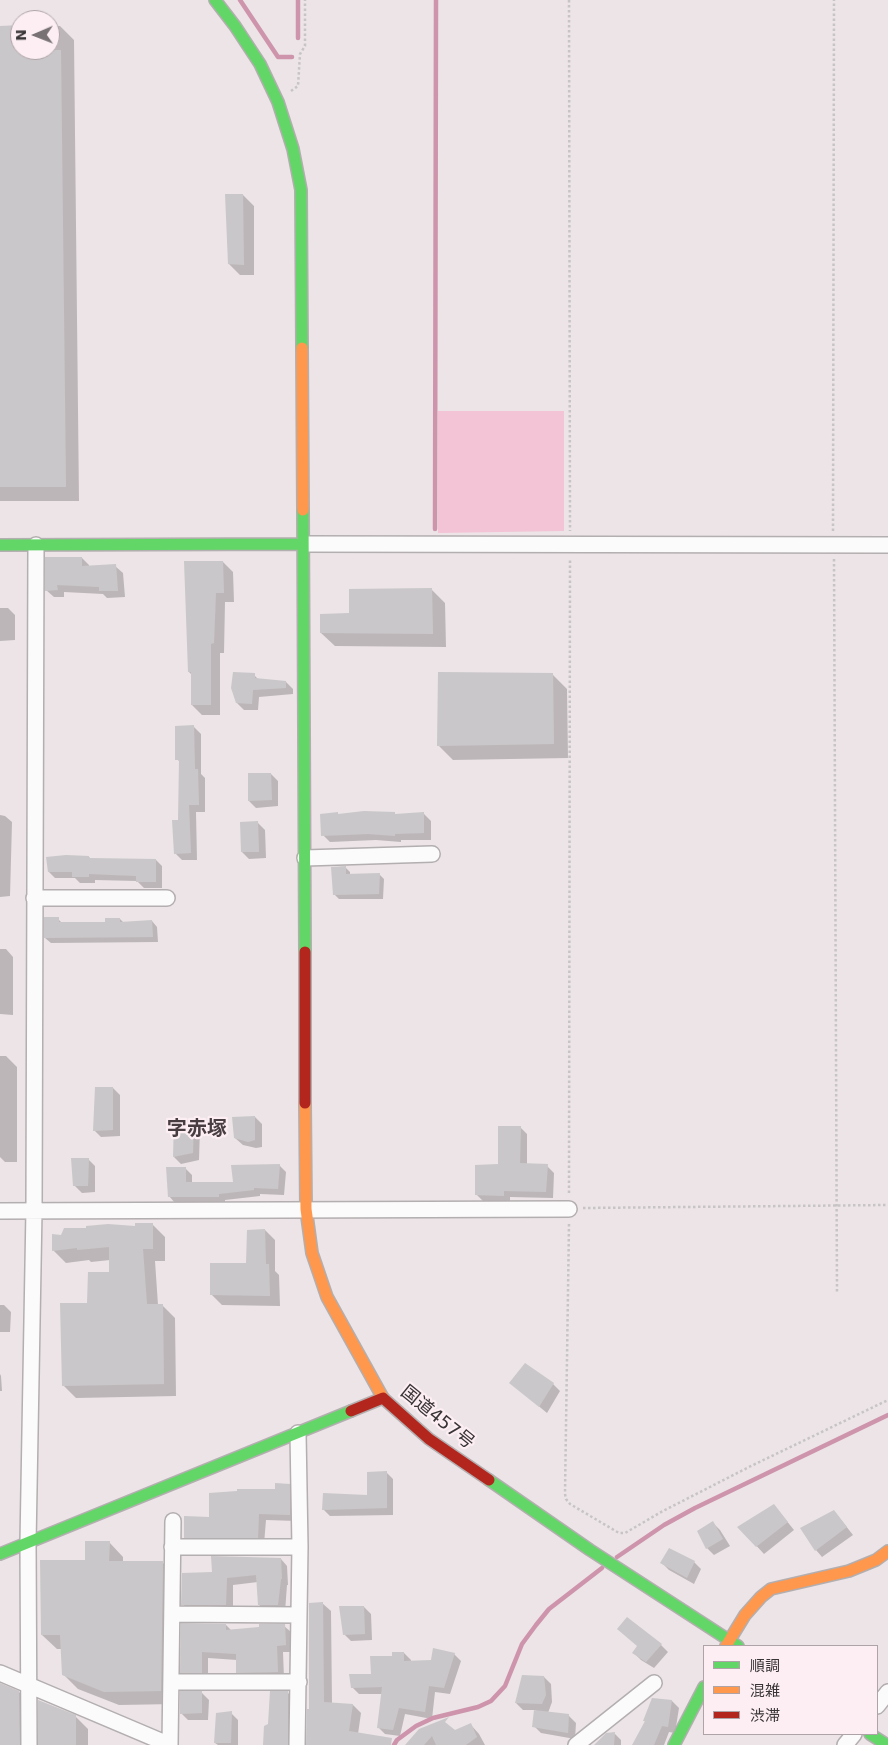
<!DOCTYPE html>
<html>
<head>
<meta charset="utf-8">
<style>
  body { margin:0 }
  #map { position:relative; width:888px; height:1745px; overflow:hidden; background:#ece4e7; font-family:"DejaVu Sans","Noto Sans JP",sans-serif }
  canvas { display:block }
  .legend { position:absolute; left:703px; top:1645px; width:175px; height:90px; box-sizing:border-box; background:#fceef3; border:1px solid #aea4a7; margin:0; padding:6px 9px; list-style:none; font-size:15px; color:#393436 }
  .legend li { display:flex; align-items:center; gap:10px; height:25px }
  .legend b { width:25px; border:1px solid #aea4a7 }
  .north { position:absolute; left:10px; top:10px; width:50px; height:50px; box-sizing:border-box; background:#fceef3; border:1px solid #aea4a7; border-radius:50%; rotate:269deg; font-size:14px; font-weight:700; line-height:20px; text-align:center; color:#393436 }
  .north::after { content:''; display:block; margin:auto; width:18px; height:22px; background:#787274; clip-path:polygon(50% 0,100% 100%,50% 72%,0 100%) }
</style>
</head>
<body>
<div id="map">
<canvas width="888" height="1745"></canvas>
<ul class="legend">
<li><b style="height:6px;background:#63d668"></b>順調</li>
<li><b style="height:6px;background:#ff974d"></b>混雑</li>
<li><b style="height:6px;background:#b3261e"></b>渋滞</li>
</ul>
<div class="north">N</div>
</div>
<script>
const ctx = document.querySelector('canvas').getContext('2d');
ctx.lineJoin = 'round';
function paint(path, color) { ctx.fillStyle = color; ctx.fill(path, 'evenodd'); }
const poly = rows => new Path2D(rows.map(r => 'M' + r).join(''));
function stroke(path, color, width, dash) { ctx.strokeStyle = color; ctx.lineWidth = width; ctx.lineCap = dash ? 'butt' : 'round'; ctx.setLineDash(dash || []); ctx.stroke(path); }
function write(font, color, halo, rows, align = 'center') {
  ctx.font = font + ' "DejaVu Sans","Noto Sans JP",sans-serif'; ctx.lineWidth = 4.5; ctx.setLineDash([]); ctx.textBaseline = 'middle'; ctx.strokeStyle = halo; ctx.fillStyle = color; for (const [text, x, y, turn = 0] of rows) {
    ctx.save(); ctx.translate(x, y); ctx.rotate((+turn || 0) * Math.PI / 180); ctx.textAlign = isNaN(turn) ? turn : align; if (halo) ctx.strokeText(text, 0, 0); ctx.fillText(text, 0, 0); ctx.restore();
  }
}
paint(poly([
  [438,411,564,411,564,531,438,533]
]), '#f3c4d5');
paint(poly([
  [50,26,60,26,74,40,79,501,0,501,0,27,20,27,20,50,50,50],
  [243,195,254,206,254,275,240,275,229,264],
  [82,558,89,565,89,567,115,566,123,573,125,597,107,598,103,594,64,592,64,597,54,597,46,590],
  [223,562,233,572,234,602,225,602,224,653,220,653,220,715,202,715,192,705,192,675,189,672],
  [431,589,445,603,446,647,335,646,321,633,351,614],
  [0,608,8,608,15,615,15,640,0,641],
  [254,675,259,680,286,682,293,689,293,694,259,697,258,710,244,710,237,703],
  [553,675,567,689,568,758,453,760,439,746],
  [194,727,201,734,201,774,205,778,205,812,196,812,197,860,182,860,175,853,179,821,180,762,177,759],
  [271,774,278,781,278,806,256,808,249,801],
  [338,814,340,815,397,816,424,814,431,821,431,840,401,840,401,842,376,840,330,842,323,835],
  [0,815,5,816,12,822,10,896,0,897],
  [258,823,265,830,266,858,249,859,242,852],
  [89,857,91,859,156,860,162,866,162,888,144,888,137,881,95,880,95,883,80,883,75,878,55,878,49,872],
  [345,867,350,872,350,875,379,874,384,879,383,899,339,899,334,894],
  [58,919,62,923,106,923,120,919,124,923,152,921,157,927,158,942,51,943,45,938],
  [0,949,6,949,13,957,13,1015,0,1014],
  [0,1056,6,1056,17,1067,17,1162,5,1162,0,1157],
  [113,1088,120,1095,120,1136,101,1137,94,1130],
  [255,1117,262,1124,262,1147,256,1148,243,1145,235,1138],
  [193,1121,200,1128,199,1160,181,1164,174,1157],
  [520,1127,527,1134,527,1165,547,1166,554,1173,553,1198,510,1197,510,1202,483,1201,476,1194,499,1166],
  [88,1159,95,1166,95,1192,82,1193,75,1186],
  [279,1165,286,1172,284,1195,260,1194,260,1196,225,1200,225,1203,175,1203,169,1196,185,1168,192,1175,192,1183,235,1183],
  [152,1224,165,1237,165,1261,155,1261,158,1305,162,1305,175,1318,176,1396,76,1398,64,1386,88,1305,110,1273,110,1260,91,1262,89,1260,66,1263,53,1250,61,1236],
  [265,1230,275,1240,275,1271,279,1275,280,1306,222,1305,211,1294,247,1265],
  [0,1305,4,1305,11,1312,10,1332,0,1332],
  [0,1374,1,1376,2,1391,0,1391],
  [511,1383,553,1384,560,1391,547,1413],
  [386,1472,393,1479,393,1515,330,1516,323,1509,368,1496],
  [289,1485,296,1492,297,1521,266,1520,264,1544,192,1544,185,1537,211,1518,239,1492,276,1490],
  [774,1505,794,1530,764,1554,739,1527],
  [834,1511,853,1535,822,1557,816,1550],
  [713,1523,720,1530,730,1546,714,1555,707,1548],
  [109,1542,123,1557,123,1562,163,1563,177,1577,175,1704,119,1705,78,1689,63,1674,62,1649,57,1649,42,1635,86,1562],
  [281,1559,287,1566,288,1585,287,1585,285,1612,266,1611,259,1605,258,1582,233,1585,233,1611,189,1611,183,1604,213,1573],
  [694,1562,701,1569,694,1584,669,1570,662,1563],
  [322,1603,331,1611,332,1704,353,1705,361,1713,358,1734,381,1745,308,1745],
  [364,1607,371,1614,372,1640,351,1641,344,1634],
  [226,1625,231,1630,284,1626,291,1632,292,1652,283,1652,284,1678,244,1679,237,1672,237,1660,208,1658,208,1679,188,1679,182,1672],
  [661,1645,668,1652,654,1668,641,1660,634,1653,638,1646],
  [404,1653,411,1660,411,1662,432,1661,454,1654,461,1661,450,1694,435,1692,432,1719,405,1714,400,1736,385,1734,378,1727,383,1694,359,1694,352,1687,372,1675,393,1658],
  [544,1677,551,1684,552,1702,548,1713,569,1716,576,1723,575,1739,541,1733,534,1726,536,1710,523,1710,516,1703],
  [0,1685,19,1692,31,1705,31,1745,0,1745],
  [202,1693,209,1700,208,1720,188,1720,181,1713],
  [288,1693,296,1701,295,1745,264,1745,269,1725],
  [653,1699,672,1701,679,1708,675,1733,669,1732,664,1745,635,1745,646,1722,644,1721],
  [231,1713,238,1720,238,1745,218,1745,215,1743],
  [76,1717,88,1729,88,1745,40,1745],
  [471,1725,479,1734,485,1745,406,1745,420,1730,454,1731],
  [615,1734,621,1740,621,1745,596,1745]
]), '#0003');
stroke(poly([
  [240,0,278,57,292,57],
  [298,38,298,0],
  [435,529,436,0],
  [617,1557,664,1525,695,1508,888,1415],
  [394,1745,397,1740,416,1726,433,1718,478,1707,491,1701,505,1686,522,1644,536,1625,549,1609,602,1568]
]), '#ce94ab', 4.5);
paint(poly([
  [20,25,20,50,61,50,66,487,0,487,0,26],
  [225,194,243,194,244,265,228,264],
  [45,557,82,557,82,566,116,564,118,591,99,591,99,587,57,585,58,590,45,591],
  [184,561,223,561,224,593,216,593,214,643,211,644,211,705,191,705,191,672,188,672],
  [432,588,433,634,320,633,320,614,349,613,349,589],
  [233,672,255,673,255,678,286,681,286,688,253,690,252,704,236,703,231,688],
  [438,672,553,673,554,744,437,746],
  [194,725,195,769,198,769,199,805,189,805,191,853,174,854,172,820,178,820,179,760,175,760,175,726],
  [248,773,271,773,272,800,248,801],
  [364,811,395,812,395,814,424,812,424,833,395,834,395,836,368,834,321,836,320,814,338,812,338,814],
  [258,821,259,852,241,852,240,822],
  [66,855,89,856,89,858,156,859,156,882,136,882,136,876,89,874,89,877,72,877,72,872,48,872,46,857],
  [346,866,346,874,380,873,379,894,333,895,331,867],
  [44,917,59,917,59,922,105,922,105,918,120,918,120,922,152,920,153,937,44,938],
  [95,1087,113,1087,113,1130,93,1131],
  [255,1116,255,1140,248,1142,234,1138,232,1117],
  [174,1120,194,1120,193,1153,173,1157],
  [498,1126,521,1126,520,1163,548,1164,546,1192,504,1191,504,1196,475,1195,475,1165,498,1164],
  [71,1158,89,1158,88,1186,73,1186],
  [280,1164,278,1189,254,1188,254,1190,219,1194,219,1197,168,1197,166,1167,186,1167,186,1182,233,1182,231,1165],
  [135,1223,153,1223,153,1249,143,1249,147,1304,163,1304,164,1384,62,1386,60,1303,87,1303,88,1272,109,1272,109,1247,77,1250,77,1248,52,1251,52,1234,61,1235,64,1228,86,1228,86,1226,108,1224,135,1226],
  [265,1229,266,1264,269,1264,270,1296,210,1295,210,1263,246,1263,247,1230],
  [525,1363,554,1383,539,1407,509,1383],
  [387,1471,387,1508,322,1510,323,1493,367,1495,367,1472],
  [275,1483,290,1484,290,1515,259,1514,258,1538,184,1538,184,1516,209,1517,209,1493,237,1491,237,1489,275,1489],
  [774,1504,788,1522,756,1547,737,1527],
  [834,1510,847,1527,815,1551,800,1528],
  [713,1521,723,1539,706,1549,697,1531],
  [85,1541,110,1541,109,1561,163,1561,161,1691,104,1692,62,1675,60,1635,41,1635,40,1560,85,1560],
  [669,1548,695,1561,687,1578,660,1563],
  [211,1556,281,1558,282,1579,281,1579,278,1605,258,1605,256,1575,227,1578,226,1605,181,1605,182,1573,212,1572],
  [323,1602,324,1702,353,1704,349,1731,392,1738,391,1745,306,1745,307,1709,309,1709,309,1603],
  [339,1606,364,1606,365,1634,343,1635],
  [627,1617,662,1644,646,1662,632,1653,637,1646,617,1629],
  [181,1623,226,1624,226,1630,259,1627,259,1624,285,1624,286,1645,277,1646,278,1672,236,1673,236,1654,202,1652,202,1673,180,1673],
  [433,1648,455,1653,444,1688,429,1686,425,1712,399,1708,393,1730,377,1728,382,1687,351,1688,349,1674,371,1674,370,1656,392,1656,392,1652,404,1652,404,1661,431,1660],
  [522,1675,544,1676,546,1695,542,1704,515,1703],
  [0,1683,19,1691,20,1745,0,1745],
  [180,1691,202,1691,202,1713,180,1714],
  [270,1691,288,1691,288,1745,263,1745,264,1726,268,1724],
  [652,1698,672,1700,668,1727,662,1726,654,1745,632,1745,645,1721,643,1721],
  [38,1700,76,1715,76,1745,38,1745],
  [534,1710,569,1714,568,1733,532,1727],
  [232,1711,231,1743,214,1743,216,1713],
  [449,1717,445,1722,455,1730,471,1723,477,1737,466,1745,436,1745,432,1736,424,1745,405,1745,419,1729],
  [615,1732,614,1745,594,1745,606,1733]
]), '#c9c7c9');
const street = poly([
  [303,544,888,545],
  [305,858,432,854],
  [34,898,167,898],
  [0,1211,569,1209],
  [172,1547,300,1547],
  [172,1614,299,1615],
  [0,1673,170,1745],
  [171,1682,299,1682],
  [877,1706,888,1692],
  [29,1745,28,1543,34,1210,36,545],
  [170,1745,173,1521],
  [297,1745,300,1547,298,1433],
  [576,1745,654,1683],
  [845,1745,854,1734]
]);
const fast = poly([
  [215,0,235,26,260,64,278,102,293,149,301,190,302,348],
  [303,510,305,952],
  [0,545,303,544],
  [489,1480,590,1550,738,1646],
  [0,1554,351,1411],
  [870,1734,887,1745],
  [674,1745,704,1687]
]);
const slow = poly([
  [302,348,303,510],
  [305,1103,306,1209,312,1253,327,1297,383,1398],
  [726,1646,745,1615,761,1597,771,1589,849,1571,876,1560,888,1551]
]);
const jam = poly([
  [305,952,305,1103],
  [351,1411,383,1398,429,1439,489,1480]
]);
stroke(street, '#b3aeaf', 18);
stroke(fast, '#b3aeaf', 14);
stroke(slow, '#b3aeaf', 14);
stroke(jam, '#b3aeaf', 14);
stroke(poly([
  [569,0,570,531],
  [291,91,298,86,300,54,305,46,305,0],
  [833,531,834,0],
  [834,559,837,1294],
  [569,1193,570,559],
  [583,1208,888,1205],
  [569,1224,565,1494,566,1499,570,1504,619,1533,625,1533,663,1511,749,1467,888,1400]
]), '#c7c4c5', 2.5, [2.5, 2.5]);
stroke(street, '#fcfbfb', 15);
stroke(fast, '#63d668', 11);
stroke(slow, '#ff974d', 11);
stroke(jam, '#b3261e', 11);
write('18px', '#393436', '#fceef3', [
  ["国道457号",437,1418,39]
]);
write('bold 20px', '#483e41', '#fceef3', [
  ["字赤塚",197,1130]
]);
</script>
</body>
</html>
